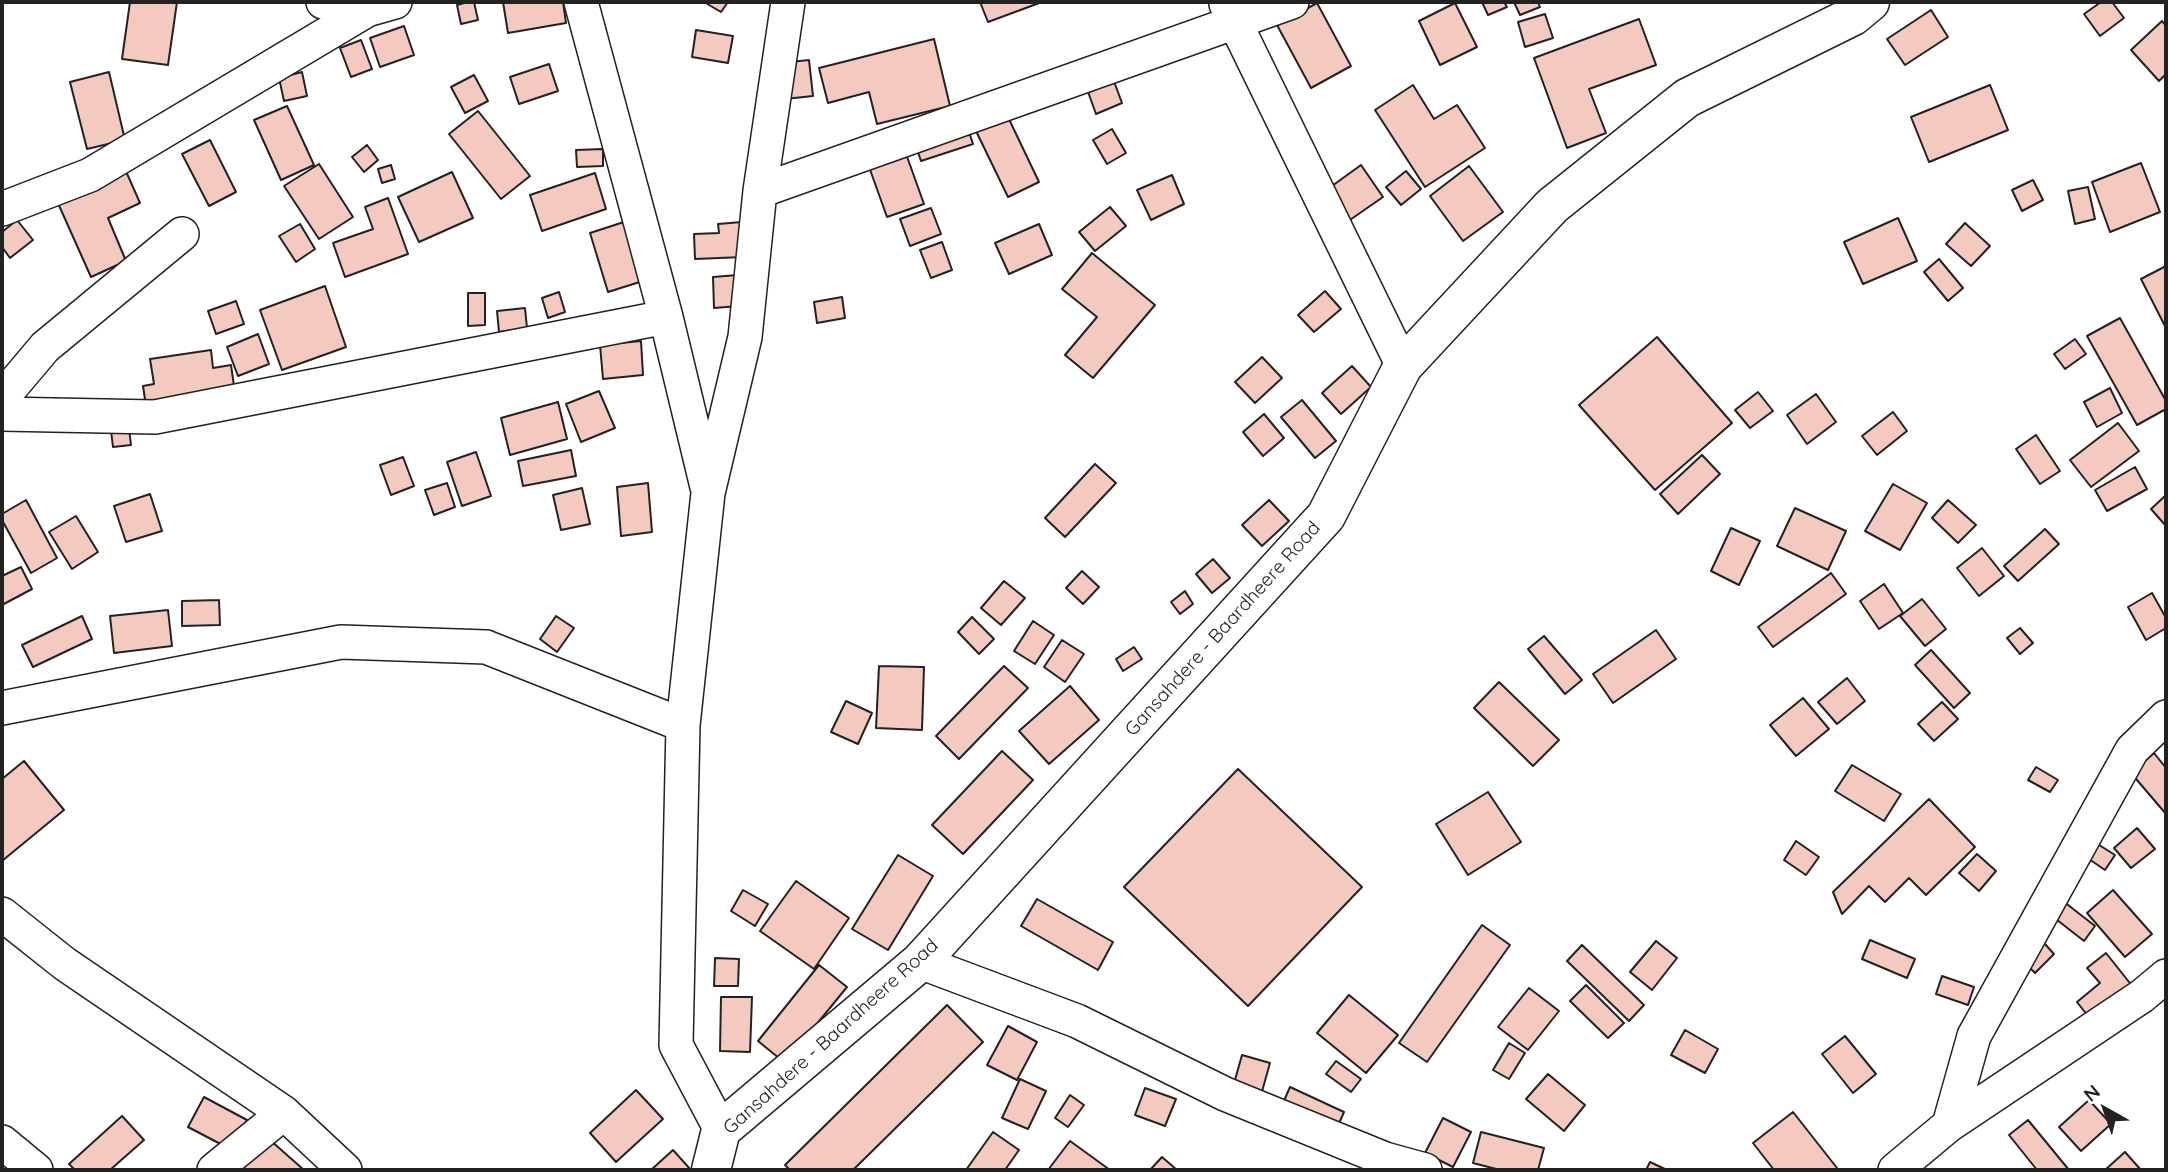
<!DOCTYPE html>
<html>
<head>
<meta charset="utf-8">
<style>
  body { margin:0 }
  #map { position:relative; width:2168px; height:1172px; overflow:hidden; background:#fff; font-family:Quicksand,sans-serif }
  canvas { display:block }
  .frame { position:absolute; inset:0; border:4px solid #222; pointer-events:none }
  .north { position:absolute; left:2070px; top:1074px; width:70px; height:70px; -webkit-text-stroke:5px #fff; paint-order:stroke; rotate:320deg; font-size:19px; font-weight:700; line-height:28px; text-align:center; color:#222 }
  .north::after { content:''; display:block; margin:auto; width:24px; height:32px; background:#222; clip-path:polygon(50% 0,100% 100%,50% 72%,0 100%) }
</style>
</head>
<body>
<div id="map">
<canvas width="2168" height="1172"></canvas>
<div class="frame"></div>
<div class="north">N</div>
</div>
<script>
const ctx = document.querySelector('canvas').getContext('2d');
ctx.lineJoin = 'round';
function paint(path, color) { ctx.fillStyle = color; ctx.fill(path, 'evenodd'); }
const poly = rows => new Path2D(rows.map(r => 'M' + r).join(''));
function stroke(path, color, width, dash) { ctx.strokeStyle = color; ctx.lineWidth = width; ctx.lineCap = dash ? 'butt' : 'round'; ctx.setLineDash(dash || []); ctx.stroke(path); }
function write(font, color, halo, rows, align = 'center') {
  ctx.font = font + ' Quicksand,sans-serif'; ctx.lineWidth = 5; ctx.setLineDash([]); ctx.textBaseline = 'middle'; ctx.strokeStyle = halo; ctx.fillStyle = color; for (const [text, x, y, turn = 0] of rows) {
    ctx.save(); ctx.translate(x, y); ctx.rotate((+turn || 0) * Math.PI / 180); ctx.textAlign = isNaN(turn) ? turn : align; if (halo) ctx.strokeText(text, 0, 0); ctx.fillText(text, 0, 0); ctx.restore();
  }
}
const building = poly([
  [130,2,177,2,168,65,122,59,130,2],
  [468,2,474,2,478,20,461,24,457,5,468,2],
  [503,2,563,2,566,23,508,33,503,2],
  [704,2,728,2,721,12,704,2],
  [980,2,1042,2,988,22,980,2],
  [1482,2,1504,2,1507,7,1488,15,1482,2],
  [1514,2,1538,2,1540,7,1520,15,1514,2],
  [2101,2,2112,2,2124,18,2100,36,2084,14,2101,2],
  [1317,3,1351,66,1311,88,1277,25,1317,3],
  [1455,3,1477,47,1440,65,1419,21,1455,3],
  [1931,10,1948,37,1905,65,1887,39,1931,10],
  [1545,14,1553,38,1525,47,1518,22,1545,14],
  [1639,19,1656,65,1589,89,1606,133,1567,148,1534,58,1639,19],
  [2162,21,2166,26,2166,74,2159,81,2131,50,2162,21],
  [404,26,414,55,380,67,370,38,404,26],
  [696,30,733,36,728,63,692,57,696,30],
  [934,39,950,106,877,124,869,92,828,103,819,68,934,39],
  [361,40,372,69,351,77,340,48,361,40],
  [809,60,813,96,785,99,781,63,809,60],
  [549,64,558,91,519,104,510,77,549,64],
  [1109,68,1122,103,1096,114,1083,78,1109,68],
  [109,72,125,140,87,149,70,82,109,72],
  [302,72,307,96,284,101,279,78,302,72],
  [474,75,488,101,465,113,451,87,474,75],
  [1413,85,1434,119,1457,105,1485,148,1425,187,1375,110,1413,85],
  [1990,85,2008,130,1929,162,1911,117,1990,85],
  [287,106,314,165,281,180,254,120,287,106],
  [478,111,530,176,501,199,449,134,478,111],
  [1007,115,1039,182,1008,197,976,131,1007,115],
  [965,120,973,144,921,161,913,137,965,120],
  [1112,129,1126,153,1107,164,1093,140,1112,129],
  [210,140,236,192,209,206,182,154,210,140],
  [367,145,378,160,364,172,352,157,367,145],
  [603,149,603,166,577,167,576,150,603,149],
  [905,151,924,204,887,217,868,164,905,151],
  [2141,163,2160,212,2110,232,2092,182,2141,163],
  [319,164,353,217,319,239,284,186,319,164],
  [391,165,395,179,382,183,378,169,391,165],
  [1361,165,1383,197,1347,222,1325,191,1361,165],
  [1469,166,1503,212,1463,241,1430,196,1469,166],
  [125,169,140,203,108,218,126,261,91,277,57,201,125,169],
  [1406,171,1421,189,1401,205,1386,187,1406,171],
  [452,172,473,218,419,242,398,197,452,172],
  [595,173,606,209,542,231,530,195,595,173],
  [1172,175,1184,204,1151,220,1137,190,1172,175],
  [2033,180,2043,200,2022,211,2012,190,2033,180],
  [2088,187,2095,219,2075,224,2068,191,2088,187],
  [388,198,408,254,345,277,333,243,373,229,365,207,388,198],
  [1110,207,1126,226,1095,251,1079,232,1110,207],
  [931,208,941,234,910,246,900,219,931,208],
  [1898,218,1917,261,1863,284,1844,242,1898,218],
  [17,220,33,240,10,258,2,247,2,232,17,220],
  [627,221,646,280,608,292,590,233,627,221],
  [742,222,743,257,695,259,694,234,719,233,718,224,742,222],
  [1965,223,1990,246,1971,266,1946,244,1965,223],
  [300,224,315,249,296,262,279,236,300,224],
  [1039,224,1052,255,1009,274,995,243,1039,224],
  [942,242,952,270,931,278,920,250,942,242],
  [1092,253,1155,305,1093,378,1065,355,1097,317,1062,289,1092,253],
  [1939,259,1963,288,1948,301,1924,272,1939,259],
  [2166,266,2166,328,2141,279,2166,266],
  [738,275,739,306,714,308,713,277,738,275],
  [325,286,346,347,282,370,260,310,325,286],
  [1325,291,1341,309,1314,332,1298,315,1325,291],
  [559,292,565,312,548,318,542,298,559,292],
  [468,293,485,293,485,325,468,326,468,293],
  [842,297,845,318,817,323,814,302,842,297],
  [236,301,244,324,216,334,208,311,236,301],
  [525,308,527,328,499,332,497,311,525,308],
  [2120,318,2166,401,2166,409,2137,425,2087,336,2120,318],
  [258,334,269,364,238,376,227,347,258,334],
  [1657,337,1732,423,1655,490,1579,405,1657,337],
  [2075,339,2086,354,2065,369,2054,354,2075,339],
  [641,341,643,375,603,379,600,345,641,341],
  [211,350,213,368,231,365,235,393,146,406,143,386,154,384,150,359,211,350],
  [1262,357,1282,378,1255,403,1235,382,1262,357],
  [1352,366,1371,387,1341,414,1322,393,1352,366],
  [2110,388,2122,413,2097,427,2084,402,2110,388],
  [599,391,615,428,581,442,566,404,599,391],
  [1758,392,1773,411,1750,428,1735,410,1758,392],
  [1816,394,1836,422,1807,444,1787,415,1816,394],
  [1302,400,1336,441,1315,458,1281,417,1302,400],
  [558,402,567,439,510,455,501,418,558,402],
  [1893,412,1907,431,1877,455,1862,436,1893,412],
  [1264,414,1284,438,1263,456,1243,432,1264,414],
  [128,420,131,445,113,447,110,423,128,420],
  [2118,423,2139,451,2091,487,2070,460,2118,423],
  [2036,435,2060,471,2040,484,2016,449,2036,435],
  [571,450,576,476,523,486,518,461,571,450],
  [476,452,491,496,462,506,447,462,476,452],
  [1702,455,1720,474,1678,514,1660,494,1702,455],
  [403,457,414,486,391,495,380,465,403,457],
  [1095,464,1116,483,1065,537,1045,518,1095,464],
  [2135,467,2147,489,2107,511,2095,490,2135,467],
  [447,483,455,507,434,515,425,490,447,483],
  [648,483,652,532,621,536,617,487,648,483],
  [1893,484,1927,503,1900,550,1865,531,1893,484],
  [582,488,590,524,561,530,553,495,582,488],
  [150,494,162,531,126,542,114,506,150,494],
  [2166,495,2166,526,2151,509,2166,495],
  [26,500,57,558,31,573,2,520,2,514,26,500],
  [1269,500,1289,521,1262,546,1242,525,1269,500],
  [1948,500,1976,525,1958,543,1932,518,1948,500],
  [1795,508,1846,531,1828,570,1777,546,1795,508],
  [76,516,98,552,72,569,49,532,76,516],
  [1731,528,1760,541,1739,585,1711,571,1731,528],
  [2045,529,2059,544,2018,581,2004,566,2045,529],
  [1982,548,2004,576,1979,596,1957,568,1982,548],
  [1213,559,1230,578,1212,593,1196,574,1213,559],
  [21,567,32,589,2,605,2,576,21,567],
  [1082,571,1099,587,1083,604,1066,588,1082,571],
  [1831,573,1846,594,1773,647,1758,627,1831,573],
  [1004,581,1025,598,1001,625,981,608,1004,581],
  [1884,584,1903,613,1879,629,1860,601,1884,584],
  [1185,591,1193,604,1180,614,1171,602,1185,591],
  [2152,593,2166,618,2166,628,2146,640,2128,607,2152,593],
  [1922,599,1946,629,1925,646,1900,616,1922,599],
  [219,600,220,625,182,626,182,601,219,600],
  [168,610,172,646,114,653,110,616,168,610],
  [82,616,92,639,33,667,22,645,82,616],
  [556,616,574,628,557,652,540,639,556,616],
  [972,617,994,639,979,654,958,632,972,617],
  [1033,621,1054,635,1035,664,1014,651,1033,621],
  [2020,628,2033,643,2020,654,2007,638,2020,628],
  [1656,630,1676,659,1613,703,1593,674,1656,630],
  [1544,636,1582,680,1565,694,1528,649,1544,636],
  [1062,640,1084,654,1065,682,1044,667,1062,640],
  [1134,647,1142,659,1123,671,1116,659,1134,647],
  [1931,650,1970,693,1954,708,1915,665,1931,650],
  [879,666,924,667,922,730,876,728,879,666],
  [1004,666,1028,688,959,759,936,736,1004,666],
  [1847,678,1865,701,1837,724,1818,702,1847,678],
  [1499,682,1559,740,1533,766,1474,708,1499,682],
  [1070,686,1099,720,1049,764,1019,731,1070,686],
  [1803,698,1829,729,1796,756,1770,725,1803,698],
  [846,701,872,713,858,744,831,732,846,701],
  [1942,702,1958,719,1934,741,1918,724,1942,702],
  [1002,751,1033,780,963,854,932,825,1002,751],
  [2154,753,2166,768,2166,814,2131,773,2154,753],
  [24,761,64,810,2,861,2,779,24,761],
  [1852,765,1901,794,1884,821,1835,791,1852,765],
  [2036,767,2058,780,2050,792,2028,780,2036,767],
  [1238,769,1362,887,1248,1006,1124,887,1238,769],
  [1488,792,1521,842,1468,875,1436,824,1488,792],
  [1929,799,1975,847,1926,895,1909,878,1885,902,1869,886,1842,914,1833,892,1929,799],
  [2137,828,2155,849,2131,868,2114,848,2137,828],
  [1796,841,1819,857,1806,875,1784,860,1796,841],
  [2096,843,2115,855,2105,870,2086,857,2096,843],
  [1977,854,1996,871,1979,891,1959,873,1977,854],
  [898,855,933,876,888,950,852,929,898,855],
  [796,881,849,918,814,969,760,931,796,881],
  [743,890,768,904,755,926,731,911,743,890],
  [2113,890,2152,934,2125,957,2087,913,2113,890],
  [1037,899,1113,942,1098,970,1021,926,1037,899],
  [2063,901,2095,926,2084,941,2052,916,2063,901],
  [1482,925,1510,945,1427,1062,1399,1043,1482,925],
  [1870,940,1915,959,1907,978,1862,959,1870,940],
  [1656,941,1677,958,1652,990,1630,972,1656,941],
  [2044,943,2054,954,2035,973,2024,962,2044,943],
  [1582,945,1644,1005,1629,1021,1567,961,1582,945],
  [2106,953,2133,987,2091,1020,2077,1002,2100,983,2087,968,2106,953],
  [715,958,739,959,738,986,714,986,715,958],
  [819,965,847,987,785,1063,758,1041,819,965],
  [1942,976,1974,987,1968,1005,1936,994,1942,976],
  [1586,985,1624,1023,1608,1038,1570,1001,1586,985],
  [1529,988,1559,1011,1528,1050,1498,1027,1529,988],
  [1349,995,1398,1035,1366,1073,1317,1033,1349,995],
  [721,997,752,997,750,1052,720,1051,721,997],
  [947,1005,983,1042,853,1170,790,1170,785,1165,947,1005],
  [1008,1026,1037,1042,1017,1080,987,1065,1008,1026],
  [1685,1030,1718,1049,1705,1073,1671,1055,1685,1030],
  [1845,1036,1876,1074,1853,1093,1822,1054,1845,1036],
  [1509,1043,1525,1053,1509,1079,1493,1070,1509,1043],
  [1242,1055,1270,1063,1261,1095,1233,1087,1242,1055],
  [1336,1061,1361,1079,1351,1092,1326,1074,1336,1061],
  [1548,1074,1585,1105,1564,1131,1526,1099,1548,1074],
  [1020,1079,1046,1091,1028,1129,1002,1118,1020,1079],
  [1290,1087,1344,1112,1337,1128,1283,1103,1290,1087],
  [1145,1088,1176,1099,1165,1126,1135,1115,1145,1088],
  [636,1090,663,1119,616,1162,590,1133,636,1090],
  [1070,1095,1084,1105,1068,1127,1055,1118,1070,1095],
  [204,1097,247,1120,232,1150,188,1127,204,1097],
  [2089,1100,2111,1124,2081,1151,2059,1127,2089,1100],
  [1793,1112,1837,1168,1834,1170,1774,1170,1753,1143,1793,1112],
  [122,1116,144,1140,110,1170,75,1170,69,1164,122,1116],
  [1443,1118,1471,1132,1453,1167,1425,1153,1443,1118],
  [2028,1120,2069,1170,2037,1170,2009,1135,2028,1120],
  [993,1132,1019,1150,1005,1170,966,1170,993,1132],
  [1481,1132,1544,1148,1538,1170,1500,1170,1473,1163,1481,1132],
  [270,1140,304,1170,241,1170,270,1140],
  [1070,1141,1110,1170,1048,1170,1070,1141],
  [673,1150,691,1170,651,1170,673,1150],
  [2125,1152,2141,1170,2105,1170,2125,1152],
  [1162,1157,1177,1170,1150,1170,1162,1157],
  [1650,1162,1667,1170,1646,1170,1650,1162]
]);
paint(building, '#f3c9c0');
stroke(building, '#222', 2);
const street = poly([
  [323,2,367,10],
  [581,2,666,317,707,487],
  [1226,4,1403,366],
  [760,191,1292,2],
  [2,209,90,175,367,10,395,2],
  [2,398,45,347,182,234],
  [2,414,155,417,666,317],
  [2,708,341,642,486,647,683,725],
  [2,914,65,964,284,1113,345,1170],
  [920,962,1077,1021,1225,1094,1385,1159,1425,1170],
  [1949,1125,2142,996,2166,976],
  [721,1130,676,1045,683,725,708,493,745,337,760,191,788,2],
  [2,1142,36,1170],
  [214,1170,284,1113],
  [1895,1170,1949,1125,1974,1036,2132,750,2166,717]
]);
const secondary = poly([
  [711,1170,721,1130,920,962,1326,516,1403,366,1552,206,1687,98,1853,16,1870,2]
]);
stroke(street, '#222', 36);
stroke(secondary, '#222', 41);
stroke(street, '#fff', 33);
stroke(secondary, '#fff', 38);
write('19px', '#222', '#fff', [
  ["Gansahdere - Baardheere Road",1223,629,-48],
  ["Gansahdere - Baardheere Road",831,1037,-42]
]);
</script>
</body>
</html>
